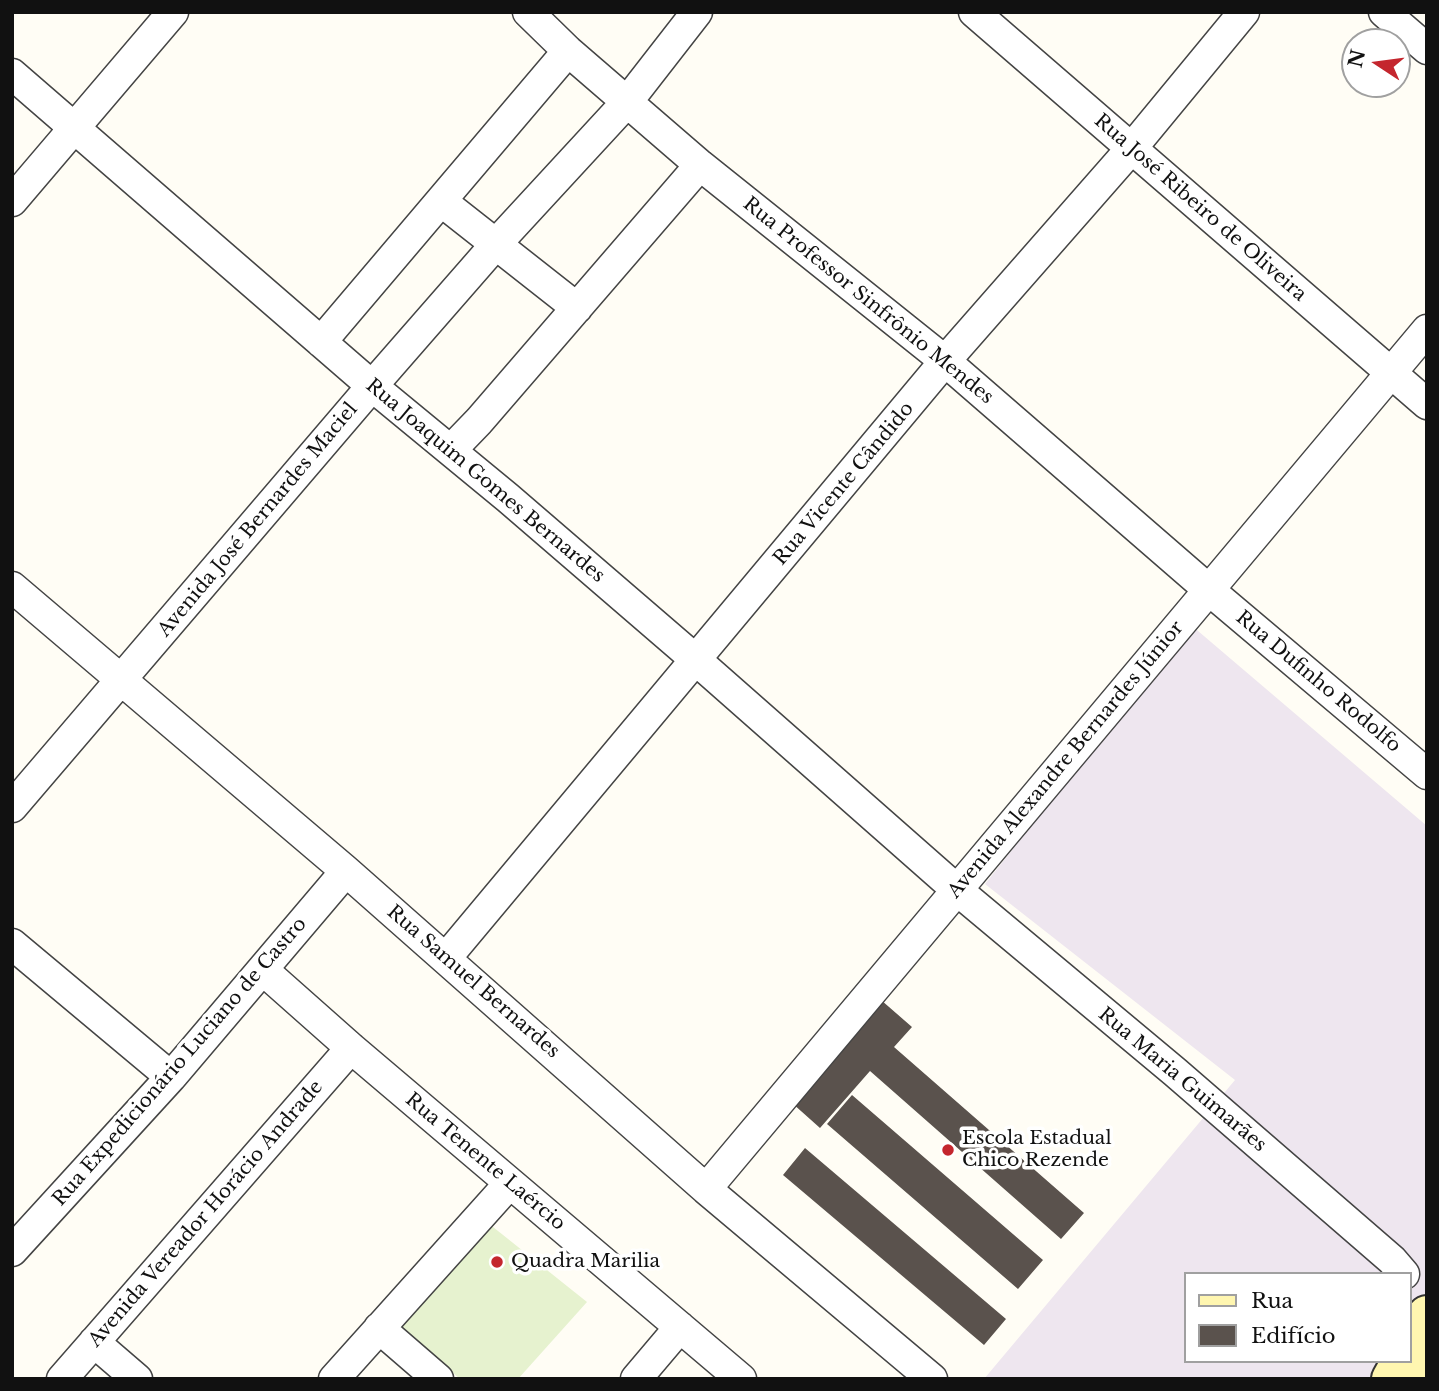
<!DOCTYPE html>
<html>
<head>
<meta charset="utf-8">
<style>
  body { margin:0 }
  #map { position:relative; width:1439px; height:1391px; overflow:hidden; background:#fffdf5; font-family:"Libre Baskerville",serif }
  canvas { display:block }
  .frame { position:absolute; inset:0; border:14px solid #111; pointer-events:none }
  .legend { position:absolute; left:1184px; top:1272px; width:228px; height:91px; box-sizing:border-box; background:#fff; border:2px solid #a0a0a0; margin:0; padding:9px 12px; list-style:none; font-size:21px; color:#111 }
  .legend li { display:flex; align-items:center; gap:14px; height:35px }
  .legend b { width:35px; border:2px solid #a0a0a0 }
  .north { position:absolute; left:1341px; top:28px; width:70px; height:70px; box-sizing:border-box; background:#fff; border:2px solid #a0a0a0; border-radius:50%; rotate:283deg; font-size:19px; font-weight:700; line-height:28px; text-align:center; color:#111 }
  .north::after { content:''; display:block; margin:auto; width:24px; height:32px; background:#c4262e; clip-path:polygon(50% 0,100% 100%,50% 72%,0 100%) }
</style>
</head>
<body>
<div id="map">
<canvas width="1439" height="1391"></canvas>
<div class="frame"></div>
<ul class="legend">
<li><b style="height:9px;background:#fff6b0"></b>Rua</li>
<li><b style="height:19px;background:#5a524d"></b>Edifício</li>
</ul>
<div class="north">N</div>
</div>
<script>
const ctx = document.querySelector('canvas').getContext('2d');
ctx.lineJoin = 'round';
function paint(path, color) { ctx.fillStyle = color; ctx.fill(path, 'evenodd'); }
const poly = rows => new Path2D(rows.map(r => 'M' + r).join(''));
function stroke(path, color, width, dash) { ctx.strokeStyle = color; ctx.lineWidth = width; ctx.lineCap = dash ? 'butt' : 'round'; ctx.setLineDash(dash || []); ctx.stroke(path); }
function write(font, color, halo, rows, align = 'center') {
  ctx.font = font + ' "Libre Baskerville",serif'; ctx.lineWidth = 7; ctx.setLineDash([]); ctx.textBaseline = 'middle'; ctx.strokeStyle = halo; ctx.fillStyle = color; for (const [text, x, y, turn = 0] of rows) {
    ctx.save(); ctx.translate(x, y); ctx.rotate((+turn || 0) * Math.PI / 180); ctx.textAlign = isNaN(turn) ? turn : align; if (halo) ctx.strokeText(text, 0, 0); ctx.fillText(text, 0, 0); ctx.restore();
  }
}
paint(poly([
  [1191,625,1427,826,1427,1379,984,1379,1235,1080,985,884],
  [1185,1274,1409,1274,1409,1361,1185,1361]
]), '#eee6ef');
paint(poly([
  [488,1223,587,1302,518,1379,460,1379,401,1328]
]), '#e6f2cf');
paint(poly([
  [881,1000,912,1027,894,1047,1084,1213,1061,1239,870,1071,820,1128,792,1103],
  [852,1095,1043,1260,1018,1289,827,1124],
  [805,1148,1006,1319,984,1345,783,1175]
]), '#5a524d');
const street = poly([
  [528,12,568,51,700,165,945,361,1209,590,1427,774],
  [974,12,1427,404],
  [1384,12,1427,49],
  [12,74,372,386,508,498,696,660,957,890,1175,1072,1392,1260,1404,1274],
  [12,201,173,12],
  [441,201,577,308],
  [321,342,568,51],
  [451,450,479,421,700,165],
  [12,587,346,871,706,1189,932,1379],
  [12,807,372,386,496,244,627,102,697,12],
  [12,944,171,1077],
  [446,958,945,361,1131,149,1244,12],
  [263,970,351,1048,741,1379],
  [706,1189,1427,330],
  [12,1251,171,1077,346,871],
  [379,1328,438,1379],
  [94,1342,137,1379],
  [62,1379,351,1048],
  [334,1379,509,1184],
  [636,1379,680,1327]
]);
const secondary = poly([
  [1409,1347,1427,1315],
  [1391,1379,1401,1361],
  [1424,1379,1427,1376]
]);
stroke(street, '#444', 33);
stroke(secondary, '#333', 42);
stroke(street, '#fff', 30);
stroke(secondary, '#fff6b0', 38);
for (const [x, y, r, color] of [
  [948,1150,7,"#c4262e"],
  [497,1262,7,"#c4262e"]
]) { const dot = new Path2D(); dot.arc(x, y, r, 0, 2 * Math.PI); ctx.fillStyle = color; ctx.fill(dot); stroke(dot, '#fff', 2.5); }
write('19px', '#111', '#fff', [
  ["Rua José Ribeiro de Oliveira",1200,208,41],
  ["Rua Professor Sinfrônio Mendes",868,301,39],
  ["Rua Joaquim Gomes Bernardes",485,481,40],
  ["Rua Vicente Cândido",844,484,-50],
  ["Avenida José Bernardes Maciel",258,520,-50],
  ["Rua Dufinho Rodolfo",1318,682,40],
  ["Avenida Alexandre Bernardes Júnior",1066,760,-50],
  ["Rua Samuel Bernardes",473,982,41],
  ["Rua Expedicionário Luciano de Castro",180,1062,-49],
  ["Rua Maria Guimarães",1182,1080,40],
  ["Rua Tenente Laércio",485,1162,40],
  ["Avenida Vereador Horácio Andrade",206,1214,-49]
]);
write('19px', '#111', '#fff', [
  ["Escola Estadual",962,1139],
  ["Chico Rezende",962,1161],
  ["Quadra Marilia",511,1262]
], 'left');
</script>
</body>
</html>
